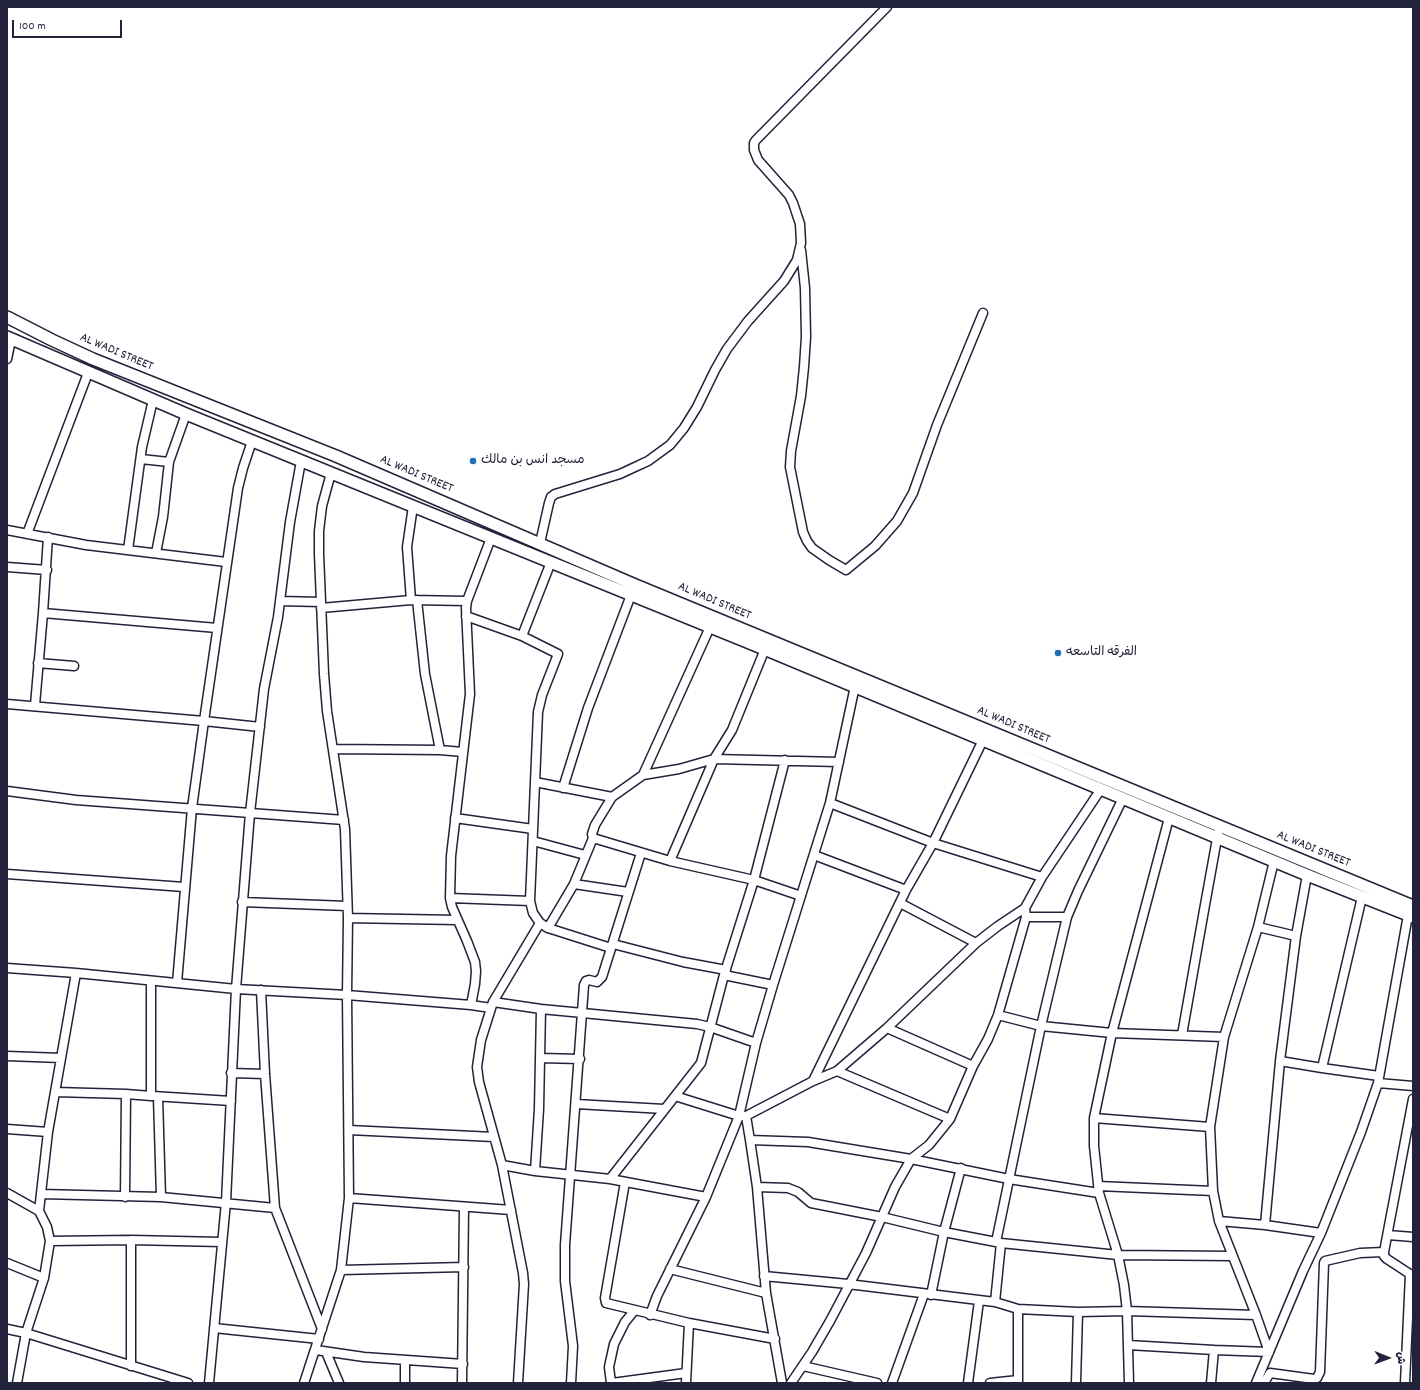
<!DOCTYPE html>
<html>
<head>
<meta charset="utf-8">
<style>
  body { margin:0 }
  #map { position:relative; width:1420px; height:1390px; overflow:hidden; background:#fff; font-family:Dekko,"Playpen Sans Arabic",sans-serif }
  canvas { display:block }
  .frame { position:absolute; inset:0; border:8px solid #22223b; pointer-events:none }
  .north { position:absolute; left:1368px; top:1338px; width:40px; height:40px; -webkit-text-stroke:3px #fff; paint-order:stroke; rotate:91deg; font-size:11px; font-weight:700; line-height:16px; text-align:center; color:#22223b }
  .north::after { content:''; display:block; margin:auto; width:14px; height:18px; background:#22223b; clip-path:polygon(50% 0,100% 100%,50% 72%,0 100%) }
  .scale { position:absolute; left:12px; top:20px; width:110px; height:18px; box-sizing:border-box; border:2px solid #22223b; border-top:0; padding-left:5px; font-size:12px; line-height:14px; white-space:nowrap; color:#22223b; -webkit-text-stroke:3px #fff; paint-order:stroke }
</style>
</head>
<body>
<div id="map">
<canvas width="1420" height="1390"></canvas>
<div class="frame"></div>
<div class="north">ش</div>
<div class="scale">100 m</div>
</div>
<script>
const ctx = document.querySelector('canvas').getContext('2d');
ctx.lineJoin = 'round';
const poly = rows => new Path2D(rows.map(r => 'M' + r).join(''));
function stroke(path, color, width, dash) { ctx.strokeStyle = color; ctx.lineWidth = width; ctx.lineCap = dash ? 'butt' : 'round'; ctx.setLineDash(dash || []); ctx.stroke(path); }
function write(font, color, halo, rows, align = 'center') {
  ctx.font = font + ' Dekko,"Playpen Sans Arabic",sans-serif'; ctx.lineWidth = 4; ctx.setLineDash([]); ctx.textBaseline = 'middle'; ctx.strokeStyle = halo; ctx.fillStyle = color; for (const [text, x, y, turn = 0] of rows) {
    ctx.save(); ctx.translate(x, y); ctx.rotate((+turn || 0) * Math.PI / 180); ctx.textAlign = isNaN(turn) ? turn : align; if (halo) ctx.strokeText(text, 0, 0); ctx.fillText(text, 0, 0); ctx.restore();
  }
}
stroke(poly([
  [1294,1303,1314,1256]
]), '#6493a6', 2);
const street = poly([
  [801,250,805,288,806,337,804,367,801,396,791,451,790,467,803,532,807,541,812,548,829,560,846,570,875,546,897,521,913,493,937,425,983,313],
  [7,359,11,340],
  [141,459,169,462],
  [7,530,86,545,226,562],
  [27,534,88,373],
  [540,543,549,503,551,497,555,494,620,474,635,467,648,461,670,445,684,428,697,407,715,370,727,349,748,321,784,281,797,260,801,243,800,224,793,203,789,195,758,160,754,150,754,143,756,140,887,7],
  [128,550,142,447,153,400],
  [156,553,163,517,169,462,186,414],
  [7,567,47,570],
  [411,600,407,547,413,506],
  [417,600,425,674,440,750],
  [280,601,321,602],
  [321,608,411,600,467,601],
  [43,613,217,628],
  [466,616,522,636,558,654,542,695,538,712,530,901,533,913,540,923],
  [522,636,551,562],
  [38,663,74,666],
  [7,704,204,721,260,727],
  [35,705,43,613,48,537],
  [334,749,440,750,463,752],
  [643,775,679,769,714,759,839,762],
  [535,782,612,797],
  [563,788,588,708,631,595],
  [7,791,76,800,344,820],
  [830,803,933,843,1042,877],
  [455,818,533,829],
  [593,838,670,861,754,880,801,896],
  [533,841,585,855],
  [814,855,906,890],
  [670,861,714,759,732,730,765,649],
  [7,874,184,887],
  [574,884,628,892],
  [1362,897,1322,1068,1379,1076],
  [450,898,530,901],
  [242,902,347,906],
  [900,903,976,943],
  [1026,917,1067,917],
  [348,918,457,920],
  [1258,927,1296,936],
  [548,928,611,948],
  [613,944,683,962,726,970],
  [7,968,76,973,236,989,347,995,471,1005,491,1008],
  [724,975,773,985],
  [177,983,192,808,204,721,238,488,243,468,252,441],
  [261,990,265,1074,275,1208,322,1329],
  [493,1002,541,1009,697,1024,710,1027,756,1043],
  [471,1005,475,984,476,971,475,962,467,941,452,907,450,898,451,856,470,694,466,608,467,601,491,538],
  [998,1015,1041,1026,1112,1033,1224,1037],
  [887,1028,973,1066],
  [1182,1035,1203,916,1218,833],
  [7,1056,61,1058],
  [541,1058,580,1059],
  [1280,1061,1322,1068],
  [837,1071,950,1119],
  [231,1073,265,1074],
  [813,1081,906,890,933,843,983,740],
  [1378,1083,1413,1086],
  [55,1092,126,1094],
  [153,1096,231,1101],
  [158,1097,161,1197],
  [1413,1099,1384,1252,1384,1256,1387,1259,1413,1276],
  [576,1104,664,1109],
  [746,1116,813,1081,837,1071,887,1028,976,943,998,926,1025,908],
  [1094,1118,1210,1127],
  [7,1129,48,1132],
  [349,1130,494,1137],
  [750,1140,808,1142,911,1159,1009,1179,1099,1193],
  [502,1165,535,1171,610,1179,706,1197],
  [535,1171,539,1109,541,1009],
  [610,1179,701,1063,724,975,754,880,785,760],
  [625,1182,605,1298,606,1303,689,1323,775,1339],
  [1098,1186,1213,1191],
  [757,1187,788,1188,798,1192,811,1203,882,1217,944,1232,996,1242],
  [7,1193,39,1211,47,1227,50,1241,44,1278],
  [41,1194,161,1197,275,1208],
  [125,1197,126,1094,151,1096,151,981],
  [349,1198,511,1210],
  [39,1211,48,1132,76,973],
  [1219,1221,1265,1225,1321,1233],
  [1265,1225,1280,1061,1296,936,1307,875],
  [1388,1235,1413,1237],
  [131,1240,222,1242],
  [50,1241,131,1240,131,1366],
  [1001,1243,1118,1255,1232,1256],
  [7,1263,44,1278,26,1333,17,1383],
  [670,1269,766,1293],
  [341,1270,464,1267],
  [764,1276,848,1284,995,1302,1018,1309,1078,1312,1127,1311,1256,1315],
  [931,1295,944,1232,961,1168],
  [995,1302,1001,1243,996,1242,1041,1026,1067,917,1078,891,1123,798],
  [650,1315,657,1296,706,1197,739,1116,675,1096],
  [214,1328,319,1339],
  [7,1329,26,1333,188,1383],
  [1128,1345,1214,1350,1269,1352],
  [316,1350,364,1357,463,1364],
  [326,1352,339,1383],
  [1269,1352,1256,1315,1219,1221,1213,1191,1210,1127,1224,1037,1258,927,1274,861],
  [803,1366,877,1383],
  [209,1383,226,1202,236,989,250,813,264,689,278,617,290,522,301,461],
  [304,1383,341,1270,349,1198,347,995,348,918,345,829,327,711,324,674,319,554,319,531,322,506,331,473],
  [405,1383,405,1360],
  [462,1383,464,1207],
  [518,1383,524,1284,523,1273,502,1165,479,1082,477,1067,481,1040,493,1002,540,923,548,928,574,884,593,838,592,834,595,825,612,797,643,775,710,627],
  [571,1383,573,1346,565,1281,565,1245,584,985,586,981,589,980,597,982,602,977,641,853],
  [611,1383,609,1367,614,1344,625,1322,634,1311],
  [612,1383,686,1373],
  [686,1383,689,1323],
  [782,1383,766,1293,757,1187,750,1140,746,1116,739,1116,756,1043,773,985,830,803,855,686],
  [791,1383,812,1352,830,1321,866,1253,895,1187,911,1159,929,1145,950,1119,973,1066,988,1039,998,1015,1026,917,1025,908,1042,877,1101,789],
  [892,1383,924,1294],
  [968,1383,979,1301],
  [990,1383,1018,1380],
  [1018,1383,1018,1309],
  [1076,1383,1078,1312],
  [1129,1383,1127,1311,1124,1285,1118,1255,1099,1193,1094,1146,1094,1118,1112,1033,1169,818],
  [1211,1383,1214,1350],
  [1256,1383,1303,1271,1321,1233,1361,1132,1378,1083,1408,915],
  [1264,1383,1270,1373,1314,1379,1317,1378,1320,1372,1324,1263,1325,1261,1360,1253,1384,1252],
  [1405,1383,1410,1274]
]);
const secondary = poly([
  [7,317,52,340,93,359,336,456,633,584,1413,906],
  [7,337,186,414,752,644,1307,875,1413,917]
]);
stroke(street, '#22223b', 11);
stroke(secondary, '#22223b', 14);
stroke(street, '#fff', 8);
stroke(secondary, '#fff', 11);
for (const [x, y, r, color] of [
  [473,461,4,"#1f6fb2"],
  [1058,653,4,"#1f6fb2"]
]) { const dot = new Path2D(); dot.arc(x, y, r, 0, 2 * Math.PI); ctx.fillStyle = color; ctx.fill(dot); stroke(dot, '#fff', 1.5); }
write('13px', '#22223b', '#fff', [
  ["AL WADI STREET",116,353,23],
  ["AL WADI STREET",416,475,23],
  ["AL WADI STREET",714,602,23],
  ["AL WADI STREET",1013,726,23],
  ["AL WADI STREET",1313,850,22]
]);
write('13px', '#22223b', '#fff', [
  ["مسجد انس بن مالك",481,461],
  ["الفرقه التاسعه",1066,653]
], 'left');
</script>
</body>
</html>
